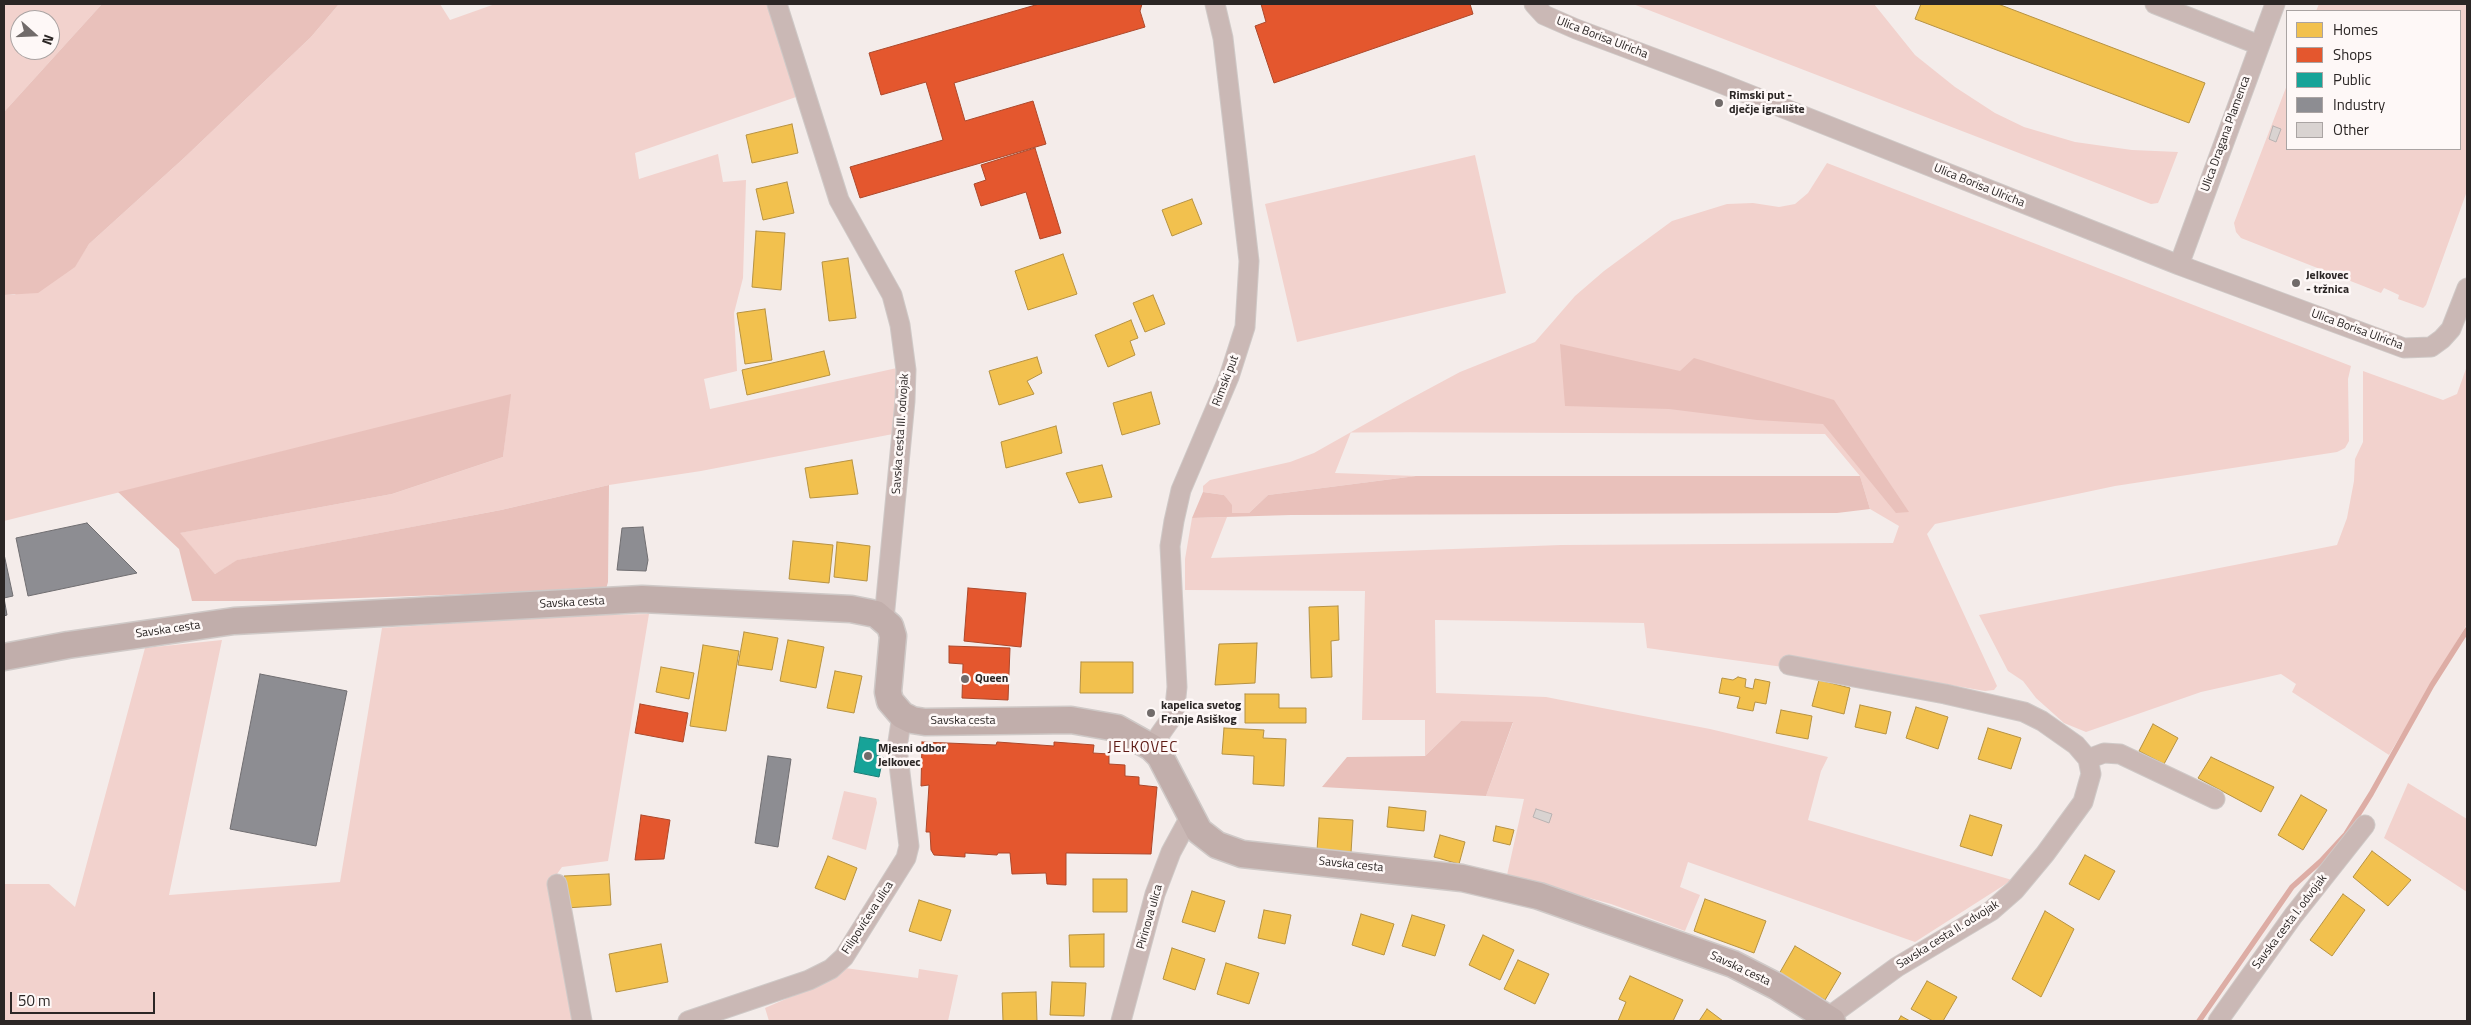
<!DOCTYPE html>
<html>
<head>
<meta charset="utf-8">
<style>
  body { margin:0 }
  #map { position:relative; width:2471px; height:1025px; overflow:hidden; background:#f4ecea; font-family:"Titillium Web",sans-serif }
  canvas { display:block }
  .frame { position:absolute; inset:0; border:5px solid #2b2625; pointer-events:none }
  .legend { position:absolute; left:2286px; top:10px; width:175px; height:140px; box-sizing:border-box; background:#fef8f7; border:1px solid #aaa4a3; margin:0; padding:6px 9px; list-style:none; font-size:15px; color:#2b2625 }
  .legend li { display:flex; align-items:center; gap:10px; height:25px }
  .legend b { width:25px; border:1px solid #aaa4a3 }
  .north { position:absolute; left:10px; top:10px; width:50px; height:50px; box-sizing:border-box; background:#fef8f7; border:1px solid #aaa4a3; border-radius:50%; rotate:110deg; font-size:14px; font-weight:700; line-height:20px; text-align:center; color:#2b2625 }
  .north::after { content:''; display:block; margin:auto; width:18px; height:22px; background:#716b6a; clip-path:polygon(50% 0,100% 100%,50% 72%,0 100%) }
  .scale { position:absolute; left:10px; top:992px; width:145px; height:22px; box-sizing:border-box; border:2px solid #2b2625; border-top:0; padding-left:6px; font-size:15px; line-height:18px; white-space:nowrap; color:#2b2625; -webkit-text-stroke:4px #fef8f7; paint-order:stroke }
</style>
</head>
<body>
<div id="map">
<canvas width="2471" height="1025"></canvas>
<div class="frame"></div>
<ul class="legend">
<li><b style="height:14px;background:#f2c14e"></b>Homes</li>
<li><b style="height:14px;background:#e4572e"></b>Shops</li>
<li><b style="height:14px;background:#17a398"></b>Public</li>
<li><b style="height:14px;background:#8d8d92"></b>Industry</li>
<li><b style="height:14px;background:#d9d3d1"></b>Other</li>
</ul>
<div class="north">N</div>
<div class="scale">50 m</div>
</div>
<script>
const ctx = document.querySelector('canvas').getContext('2d');
ctx.lineJoin = 'round';
function paint(path, color) { ctx.fillStyle = color; ctx.fill(path, 'evenodd'); }
const poly = rows => new Path2D(rows.map(r => 'M' + r).join(''));
function stroke(path, color, width, dash) { ctx.strokeStyle = color; ctx.lineWidth = width; ctx.lineCap = dash ? 'butt' : 'round'; ctx.setLineDash(dash || []); ctx.stroke(path); }
function write(font, color, halo, rows, align = 'center') {
  ctx.font = font + ' "Titillium Web",sans-serif'; ctx.lineWidth = 5; ctx.setLineDash([]); ctx.textBaseline = 'middle'; ctx.strokeStyle = halo; ctx.fillStyle = color; for (const [text, x, y, turn = 0] of rows) {
    ctx.save(); ctx.translate(x, y); ctx.rotate((+turn || 0) * Math.PI / 180); ctx.textAlign = isNaN(turn) ? turn : align; if (halo) ctx.strokeText(text, 0, 0); ctx.fillText(text, 0, 0); ctx.restore();
  }
}
paint(poly([
  [4,4,102,4,4,112],
  [20,20,50,20,50,50,20,50],
  [339,4,440,4,450,20,495,4,770,4,796,97,635,153,639,179,718,154,723,182,746,180,743,278,734,313,737,371,704,379,710,409,897,368,893,434,701,471,609,485,501,510,238,560,215,574,179,533,392,494,503,457,510,395,4,521,4,295,14,295,74,267,89,244,184,158,311,37],
  [1633,4,1874,4,1915,55,1955,87,1995,113,2024,127,2075,142,2132,150,2178,152,2160,199,2158,203,2151,204],
  [2319,4,2467,4,2467,191,2426,305,2423,308,2398,299,2399,295,2384,288,2381,293,2241,238,2236,232,2234,223,2287,85,2287,149,2460,149,2460,11,2316,11],
  [1475,155,1506,293,1297,342,1265,204],
  [1827,163,2351,366,2348,379,2349,441,2345,448,2337,452,2115,486,1935,524,1927,534,1997,686,1994,690,1985,691,1789,657,1783,667,1647,648,1644,623,1435,620,1436,693,1546,697,1710,729,1828,757,1821,771,1808,820,2012,880,1915,942,1688,862,1680,887,1700,895,1685,931,1611,904,1507,875,1524,799,1486,796,1513,723,1461,721,1425,756,1425,720,1362,720,1365,591,1185,590,1185,559,1192,518,1227,517,1211,558,1561,545,1893,543,1899,526,1870,509,1860,476,1825,434,1351,432,1335,473,1416,476,1268,495,1249,513,1232,513,1224,495,1203,492,1203,486,1210,480,1290,462,1314,453,1406,401,1460,372,1535,342,1575,296,1604,271,1672,221,1727,204,1753,203,1779,207,1795,204,1808,193],
  [2467,366,2467,624,2389,755,2292,692,2296,684,2281,674,2201,692,2086,732,2064,723,2036,698,2023,681,2008,671,1979,615,2337,545,2347,518,2354,481,2355,459,2363,442,2363,371,2443,400,2457,394],
  [649,614,608,861,562,867,552,881,575,1021,4,1021,4,884,49,884,75,907,145,648,222,640,169,895,340,882,382,628,569,616],
  [2408,783,2467,819,2467,892,2384,838],
  [844,791,876,798,877,803,866,850,832,839],
  [845,968,918,978,919,969,958,975,948,1021,769,1021,765,1008,827,981]
]), '#f2d2cd');
paint(poly([
  [102,4,339,4,311,37,184,158,89,244,75,267,38,293,4,295,4,112],
  [1560,344,1680,371,1694,358,1834,400,1909,512,1896,513,1823,424,1757,420,1669,409,1565,406],
  [511,394,503,457,392,494,180,533,215,574,237,560,501,510,609,485,608,582,606,589,276,601,192,601,179,549,118,492],
  [1416,476,1860,476,1870,509,1837,513,1291,515,1192,518,1203,492,1224,495,1232,505,1232,513,1249,513,1268,495],
  [1461,721,1513,722,1486,796,1322,787,1347,757,1425,756]
]), '#e9c1bb');
const homes = poly([
  [1921,4,1998,4,2205,83,2189,123,1915,19,1921,4],
  [792,124,798,153,752,163,746,135,792,124],
  [787,182,794,213,763,220,756,189,787,182],
  [1192,199,1202,224,1172,236,1162,210,1192,199],
  [756,231,785,233,781,290,752,287,756,231],
  [1063,254,1077,294,1028,310,1015,271,1063,254],
  [848,258,856,318,829,321,822,262,848,258],
  [1153,295,1165,324,1145,332,1133,303,1153,295],
  [765,309,772,360,745,364,737,313,765,309],
  [1131,320,1138,338,1130,341,1135,355,1108,367,1095,335,1131,320],
  [824,351,830,375,747,395,742,370,824,351],
  [1037,357,1042,373,1027,381,1034,394,999,405,989,371,1037,357],
  [1151,392,1160,424,1122,435,1113,403,1151,392],
  [1056,426,1062,453,1006,468,1001,442,1056,426],
  [852,460,858,494,810,498,805,468,852,460],
  [1102,465,1112,497,1079,503,1066,473,1102,465],
  [793,541,833,545,829,583,789,579,793,541],
  [837,542,870,546,867,581,834,577,837,542],
  [1338,606,1339,640,1331,641,1332,677,1311,678,1309,607,1338,606],
  [744,632,778,638,772,670,738,665,744,632],
  [788,640,824,647,816,688,780,681,788,640],
  [1257,643,1255,683,1215,685,1219,644,1257,643],
  [703,645,739,651,726,731,690,726,703,645],
  [1081,662,1133,662,1133,693,1080,693,1081,662],
  [661,667,694,673,689,699,656,692,661,667],
  [835,671,862,676,854,713,827,708,835,671],
  [1738,677,1746,679,1745,687,1753,689,1755,679,1770,682,1766,704,1755,702,1753,711,1737,708,1740,697,1719,693,1722,678,1733,680,1738,677],
  [1819,680,1850,688,1844,714,1812,706,1819,680],
  [1245,694,1279,694,1279,708,1306,708,1306,723,1245,723,1245,694],
  [1860,705,1891,712,1886,734,1855,727,1860,705],
  [1916,707,1948,717,1938,749,1906,738,1916,707],
  [1781,710,1812,716,1808,739,1776,733,1781,710],
  [2153,724,2178,738,2164,764,2139,751,2153,724],
  [1224,728,1264,730,1263,738,1286,739,1284,786,1253,784,1254,756,1222,754,1224,728],
  [1988,728,2021,738,2011,769,1978,759,1988,728],
  [2211,757,2274,787,2261,812,2198,778,2211,757],
  [2301,795,2327,810,2303,850,2278,835,2301,795],
  [1389,807,1426,811,1424,831,1387,827,1389,807],
  [1970,815,2002,825,1992,856,1960,846,1970,815],
  [1319,818,1353,820,1351,853,1317,851,1319,818],
  [1496,826,1514,830,1510,845,1493,841,1496,826],
  [1440,835,1465,842,1459,864,1434,857,1440,835],
  [2372,851,2411,880,2388,906,2353,877,2372,851],
  [2085,855,2115,871,2099,900,2069,884,2085,855],
  [828,856,857,868,845,900,815,888,828,856],
  [609,874,611,905,566,908,564,876,609,874],
  [1093,879,1127,879,1127,912,1093,912,1093,879],
  [1192,891,1225,901,1215,932,1182,922,1192,891],
  [2343,894,2365,910,2332,956,2310,940,2343,894],
  [1705,899,1766,921,1754,953,1694,931,1705,899],
  [919,900,951,910,941,941,909,931,919,900],
  [1264,910,1291,915,1285,944,1258,938,1264,910],
  [2045,911,2074,929,2041,997,2012,979,2045,911],
  [1361,914,1394,924,1384,955,1352,945,1361,914],
  [1412,915,1445,925,1435,956,1402,946,1412,915],
  [1104,934,1104,967,1070,967,1069,935,1104,934],
  [1483,935,1514,950,1500,980,1469,965,1483,935],
  [661,944,668,982,616,992,609,954,661,944],
  [1795,946,1841,973,1825,1000,1779,974,1795,946],
  [1172,948,1205,959,1195,990,1163,979,1172,948],
  [1518,960,1549,974,1535,1004,1504,989,1518,960],
  [1226,963,1259,973,1249,1004,1217,994,1226,963],
  [1630,976,1683,1000,1673,1021,1618,1021,1626,1002,1619,999,1630,976],
  [1927,981,1957,997,1943,1021,1933,1021,1911,1009,1927,981],
  [1052,982,1086,983,1084,1016,1050,1015,1052,982],
  [1036,992,1037,1021,1003,1021,1002,993,1036,992],
  [1707,1009,1723,1021,1699,1021,1707,1009],
  [1901,1016,1910,1021,1898,1021,1901,1016]
]);
paint(homes, '#f2c14e');
stroke(homes, '#b69242', 1);
const shops = poly([
  [1039,4,1142,4,1140,11,1145,27,954,83,965,121,1033,101,1046,144,860,198,850,167,943,140,926,82,881,95,869,53,1039,4],
  [1261,4,1470,4,1473,14,1274,83,1255,26,1266,22,1261,4],
  [1035,148,1061,233,1040,239,1026,192,981,206,974,184,986,180,981,165,1035,148],
  [968,588,1026,593,1021,647,964,641,968,588],
  [949,646,1010,648,1008,700,962,698,963,664,949,663,949,646],
  [640,704,688,713,683,742,635,733,640,704],
  [922,742,996,745,997,742,1054,746,1054,742,1094,745,1093,753,1109,754,1109,764,1125,765,1125,776,1139,777,1139,785,1157,787,1151,854,1066,853,1066,885,1047,884,1046,873,1012,874,1010,853,998,853,997,855,965,853,965,857,934,855,931,850,930,832,926,832,929,785,921,786,922,742],
  [641,815,670,820,664,859,635,860,641,815]
]);
paint(shops, '#e4572e');
stroke(shops, '#ac482b', 1);
const public = poly([
  [860,737,879,740,876,755,883,757,879,777,854,772,860,737]
]);
paint(public, '#17a398');
stroke(public, '#1d7e76', 1);
const industry = poly([
  [87,523,137,573,28,596,16,538,87,523],
  [643,527,648,560,646,571,617,570,622,528,643,527],
  [4,554,13,596,4,598,4,554],
  [4,598,7,615,4,616,4,598],
  [260,674,347,691,316,846,230,829,260,674],
  [768,756,791,759,778,847,755,843,768,756]
]);
paint(industry, '#8d8d92');
stroke(industry, '#706e71', 1);
stroke(poly([
  [2199,1021,2292,887,2321,861,2346,834,2371,794,2432,685,2467,630]
]), '#ddada5', 5.5);
const building = poly([
  [2273,126,2281,129,2276,142,2269,139,2273,126],
  [1536,809,1552,814,1549,823,1533,817,1536,809]
]);
paint(building, '#d9d3d1');
stroke(building, '#b9b3b2', 1);
const street = poly([
  [777,4,839,200,892,295,900,325,906,370,905,401,884,619],
  [1534,4,1544,15,1576,29,1715,81,2179,265,2404,348,2431,347,2442,339,2451,329,2467,288],
  [2155,4,2259,45],
  [2179,265,2275,4],
  [1789,665,1945,694,2024,712,2042,721,2076,745,2088,759,2104,753,2120,754,2215,799],
  [1151,747,1170,720,1175,707,1177,687,1170,546,1174,521,1181,490,1229,377,1245,327,1249,261,1223,38,1215,4],
  [557,884,582,1021],
  [1827,1018,1897,967,1991,911,2015,890,2045,854,2083,802,2091,774,2088,759],
  [688,1021,809,980,831,969,844,957,906,858,909,846,897,748,902,715],
  [1121,1021,1155,894,1171,852,1190,817],
  [2218,1021,2293,916,2365,825]
]);
const secondary = poly([
  [4,657,68,645,234,621,642,599,851,609,876,614,890,626,893,636,888,692,890,701,902,715,912,720,925,722,1071,720,1117,728,1151,747,1160,756,1199,831,1217,845,1242,854,1462,878,1539,896,1733,964,1776,986,1832,1021]
]);
stroke(street, '#cfc9c7', 21);
stroke(secondary, '#cfc9c7', 29);
stroke(street, '#cab8b5', 19);
stroke(secondary, '#c1aeab', 26);
for (const [x, y, r, color] of [
  [1719,103,5,"#716b6a"],
  [2296,283,5,"#716b6a"],
  [965,679,5,"#716b6a"],
  [1151,713,5,"#716b6a"],
  [868,756,5,"#716b6a"]
]) { const dot = new Path2D(); dot.arc(x, y, r, 0, 2 * Math.PI); ctx.fillStyle = color; ctx.fill(dot); stroke(dot, '#fef8f7', 2); }
write('12px', '#2b2625', '#fef8f7', [
  ["Ulica Borisa Ulricha",1602,38,21],
  ["Ulica Dragana Plamenca",2226,134,-70],
  ["Ulica Borisa Ulricha",1979,186,22],
  ["Ulica Borisa Ulricha",2357,330,20],
  ["Rimski put",1226,381,-69],
  ["Savska cesta III. odvojak",901,434,-86],
  ["Savska cesta",572,603,-3],
  ["Savska cesta",168,630,-8],
  ["Savska cesta",963,721],
  ["Savska cesta",1351,865,6],
  ["Pirinova ulica",1150,917,-74],
  ["Filipovićeva ulica",868,918,-57],
  ["Savska cesta I. odvojak",2290,922,-53],
  ["Savska cesta II. odvojak",1948,935,-32],
  ["Savska cesta",1740,969,25]
]);
write('bold 12px', '#2b2625', '#fef8f7', [
  ["Rimski put -",1729,96],
  ["dječje igralište",1729,110],
  ["Jelkovec",2306,276],
  ["- tržnica",2306,290],
  ["Queen",975,679],
  ["kapelica svetog",1161,706],
  ["Franje Asiškog",1161,720],
  ["Mjesni odbor",878,749],
  ["Jelkovec",878,763]
], 'left');
ctx.letterSpacing = '1px';
write('15px', '#5d1913', '#fef8f7', [
  ["JELKOVEC",1143,748]
]);
ctx.letterSpacing = '0px';
</script>
</body>
</html>
